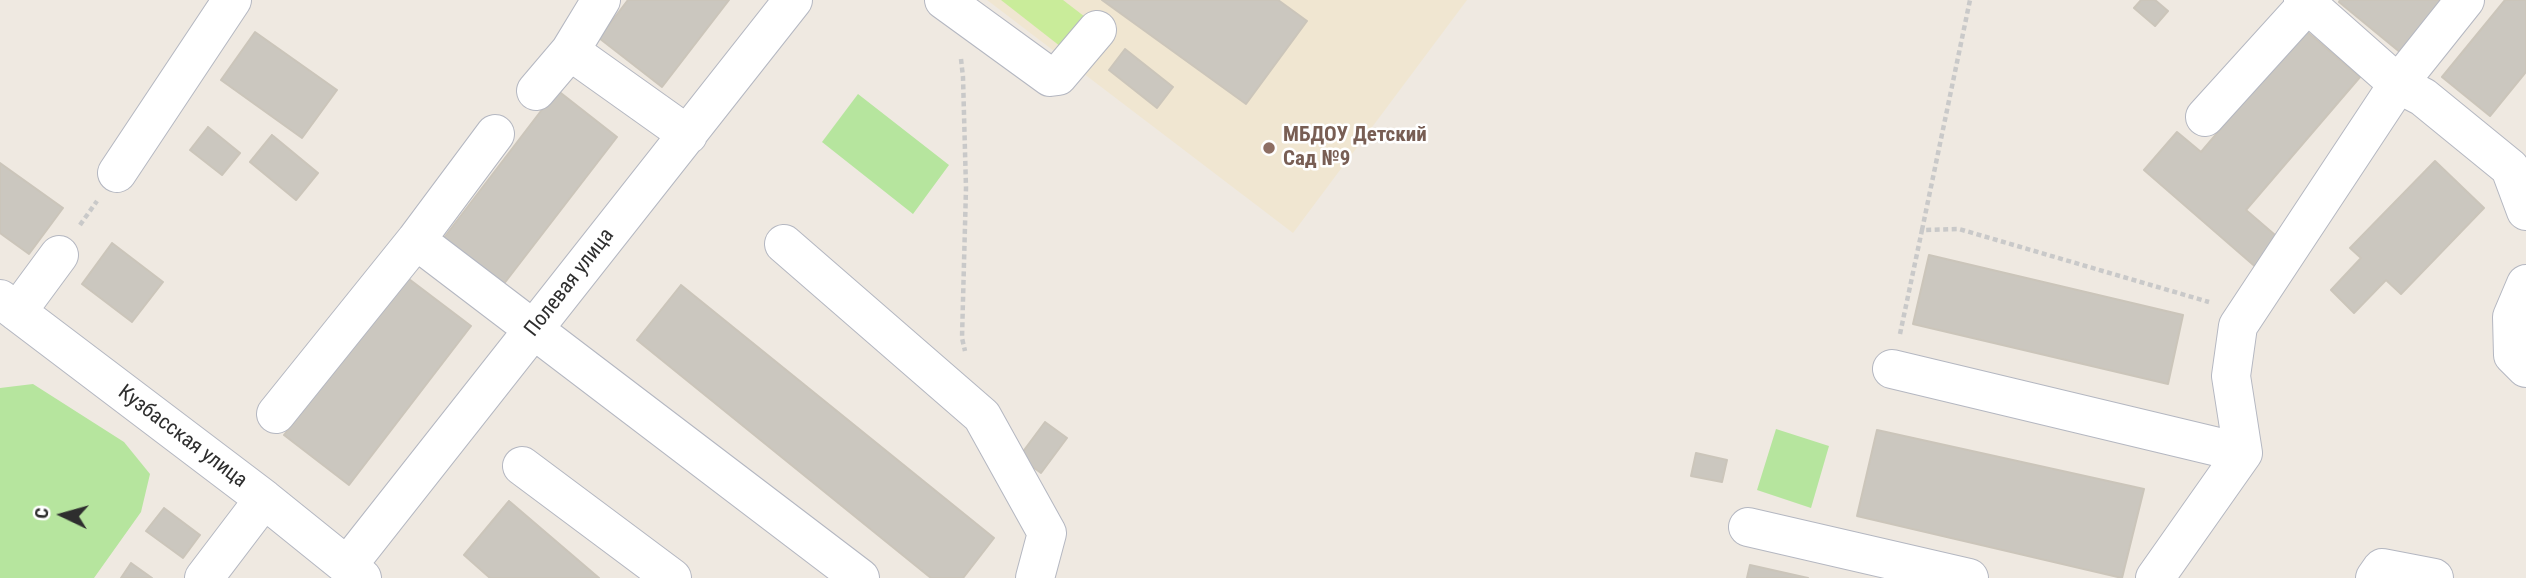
<!DOCTYPE html>
<html>
<head>
<meta charset="utf-8">
<style>
  body { margin:0 }
  #map { position:relative; width:2526px; height:578px; overflow:hidden; background:#efe9e1; font-family:"Roboto Condensed",sans-serif }
  canvas { display:block }
  .north { position:absolute; left:28px; top:480px; width:70px; height:70px; -webkit-text-stroke:5px #fff; paint-order:stroke; rotate:275deg; font-size:19px; font-weight:700; line-height:28px; text-align:center; color:#2e2e2e }
  .north::after { content:''; display:block; margin:auto; width:24px; height:32px; background:#2e2e2e; clip-path:polygon(50% 0,100% 100%,50% 72%,0 100%) }
</style>
</head>
<body>
<div id="map">
<canvas width="2526" height="578"></canvas>
<div class="north">С</div>
</div>
<script>
const ctx = document.querySelector('canvas').getContext('2d');
ctx.lineJoin = 'round';
function paint(path, color) { ctx.fillStyle = color; ctx.fill(path, 'evenodd'); }
const poly = rows => new Path2D(rows.map(r => 'M' + r).join(''));
function stroke(path, color, width, dash) { ctx.strokeStyle = color; ctx.lineWidth = width; ctx.lineCap = dash ? 'butt' : 'round'; ctx.setLineDash(dash || []); ctx.stroke(path); }
function write(font, color, halo, rows, align = 'center') {
  ctx.font = font + ' "Roboto Condensed",sans-serif'; ctx.lineWidth = 5; ctx.setLineDash([]); ctx.textBaseline = 'middle'; ctx.strokeStyle = halo; ctx.fillStyle = color; for (const [text, x, y, turn = 0] of rows) {
    ctx.save(); ctx.translate(x, y); ctx.rotate((+turn || 0) * Math.PI / 180); ctx.textAlign = isNaN(turn) ? turn : align; if (halo) ctx.strokeText(text, 0, 0); ctx.fillText(text, 0, 0); ctx.restore();
  }
}
paint(poly([
  [987,0,1467,0,1293,233]
]), '#f0e6d1');
paint(poly([
  [858,94,949,165,913,214,822,142],
  [33,384,124,442,150,474,141,512,94,578,0,578,0,388],
  [1776,429,1829,446,1811,508,1757,490]
]), '#b6e59e');
paint(poly([
  [1001,0,1063,0,1089,20,1065,50]
]), '#c9ec9a');
const building = poly([
  [628,0,729,0,662,87,599,38,628,0],
  [1102,0,1278,0,1307,21,1246,104,1102,0],
  [2141,0,2155,0,2168,11,2155,26,2134,8,2141,0],
  [2340,0,2442,0,2401,53,2339,2,2340,0],
  [2505,0,2526,0,2526,72,2490,116,2442,77,2505,0],
  [2305,30,2360,77,2246,210,2282,241,2258,269,2144,170,2177,132,2201,152,2305,30],
  [255,32,337,90,302,138,221,80,255,32],
  [1125,49,1173,87,1157,108,1109,70,1125,49],
  [557,90,617,137,503,285,443,239,557,90],
  [208,127,240,153,222,175,190,150,208,127],
  [272,135,318,173,296,200,250,162,272,135],
  [2435,161,2484,208,2401,294,2386,280,2354,313,2331,290,2361,258,2350,248,2435,161],
  [0,163,63,208,29,254,0,233,0,163],
  [112,243,163,282,132,322,82,284,112,243],
  [1929,255,2183,315,2168,384,1913,324,1929,255],
  [405,276,471,326,349,485,284,435,405,276],
  [681,285,994,538,963,578,931,578,637,340,681,285],
  [1045,422,1067,438,1041,473,1019,457,1045,422],
  [1877,430,2144,489,2122,578,1857,516,1877,430],
  [1696,453,1727,460,1722,482,1691,476,1696,453],
  [509,501,599,578,490,578,464,555,509,501],
  [164,508,200,535,183,558,146,531,164,508],
  [131,563,152,578,121,578,131,563],
  [1750,565,1808,578,1747,578,1750,565]
]);
paint(building, '#cbc7bf');
stroke(building, '#cbc5ba', 2);
const minor = poly([
  [944,0,1050,77,1058,76,1097,30],
  [2303,0,2398,84,2423,97,2510,168,2526,211],
  [570,51,688,135],
  [536,91,570,51,601,0],
  [2205,117,2311,0],
  [117,173,232,0],
  [416,240,860,578],
  [784,244,982,416,1047,533,1035,578],
  [2526,284,2512,317,2513,355,2526,368],
  [0,299,264,499,362,578],
  [17,312,59,255],
  [1892,369,2243,453],
  [276,414,416,240,495,134],
  [522,466,672,578],
  [1748,527,1969,578],
  [347,566,793,0],
  [204,578,264,499],
  [2155,578,2243,453,2231,376,2238,326,2398,84,2465,0],
  [2375,578,2382,568,2434,578]
]);
stroke(minor, '#b4b7c1', 40);
stroke(poly([
  [961,59,963,77,966,188,962,338,965,351],
  [80,225,97,201],
  [1922,230,1970,0],
  [1900,334,1922,230,1959,229,2209,302]
]), '#c9c9c9', 4.5, [5, 3.5]);
stroke(minor, '#fff', 38);
for (const [x, y, r, color] of [
  [1269,148,7,"#8d6e63"]
]) { const dot = new Path2D(); dot.arc(x, y, r, 0, 2 * Math.PI); ctx.fillStyle = color; ctx.fill(dot); stroke(dot, '#fff', 2.5); }
write('bold 21px', '#785e54', '#fff', [
  ["МБДОУ Детский",1283,136],
  ["Сад №9",1283,160]
], 'left');
write('21px', '#2e2e2e', '#fff', [
  ["Полевая улица",570,283,-52],
  ["Кузбасская улица",182,437,37]
]);
</script>
</body>
</html>
